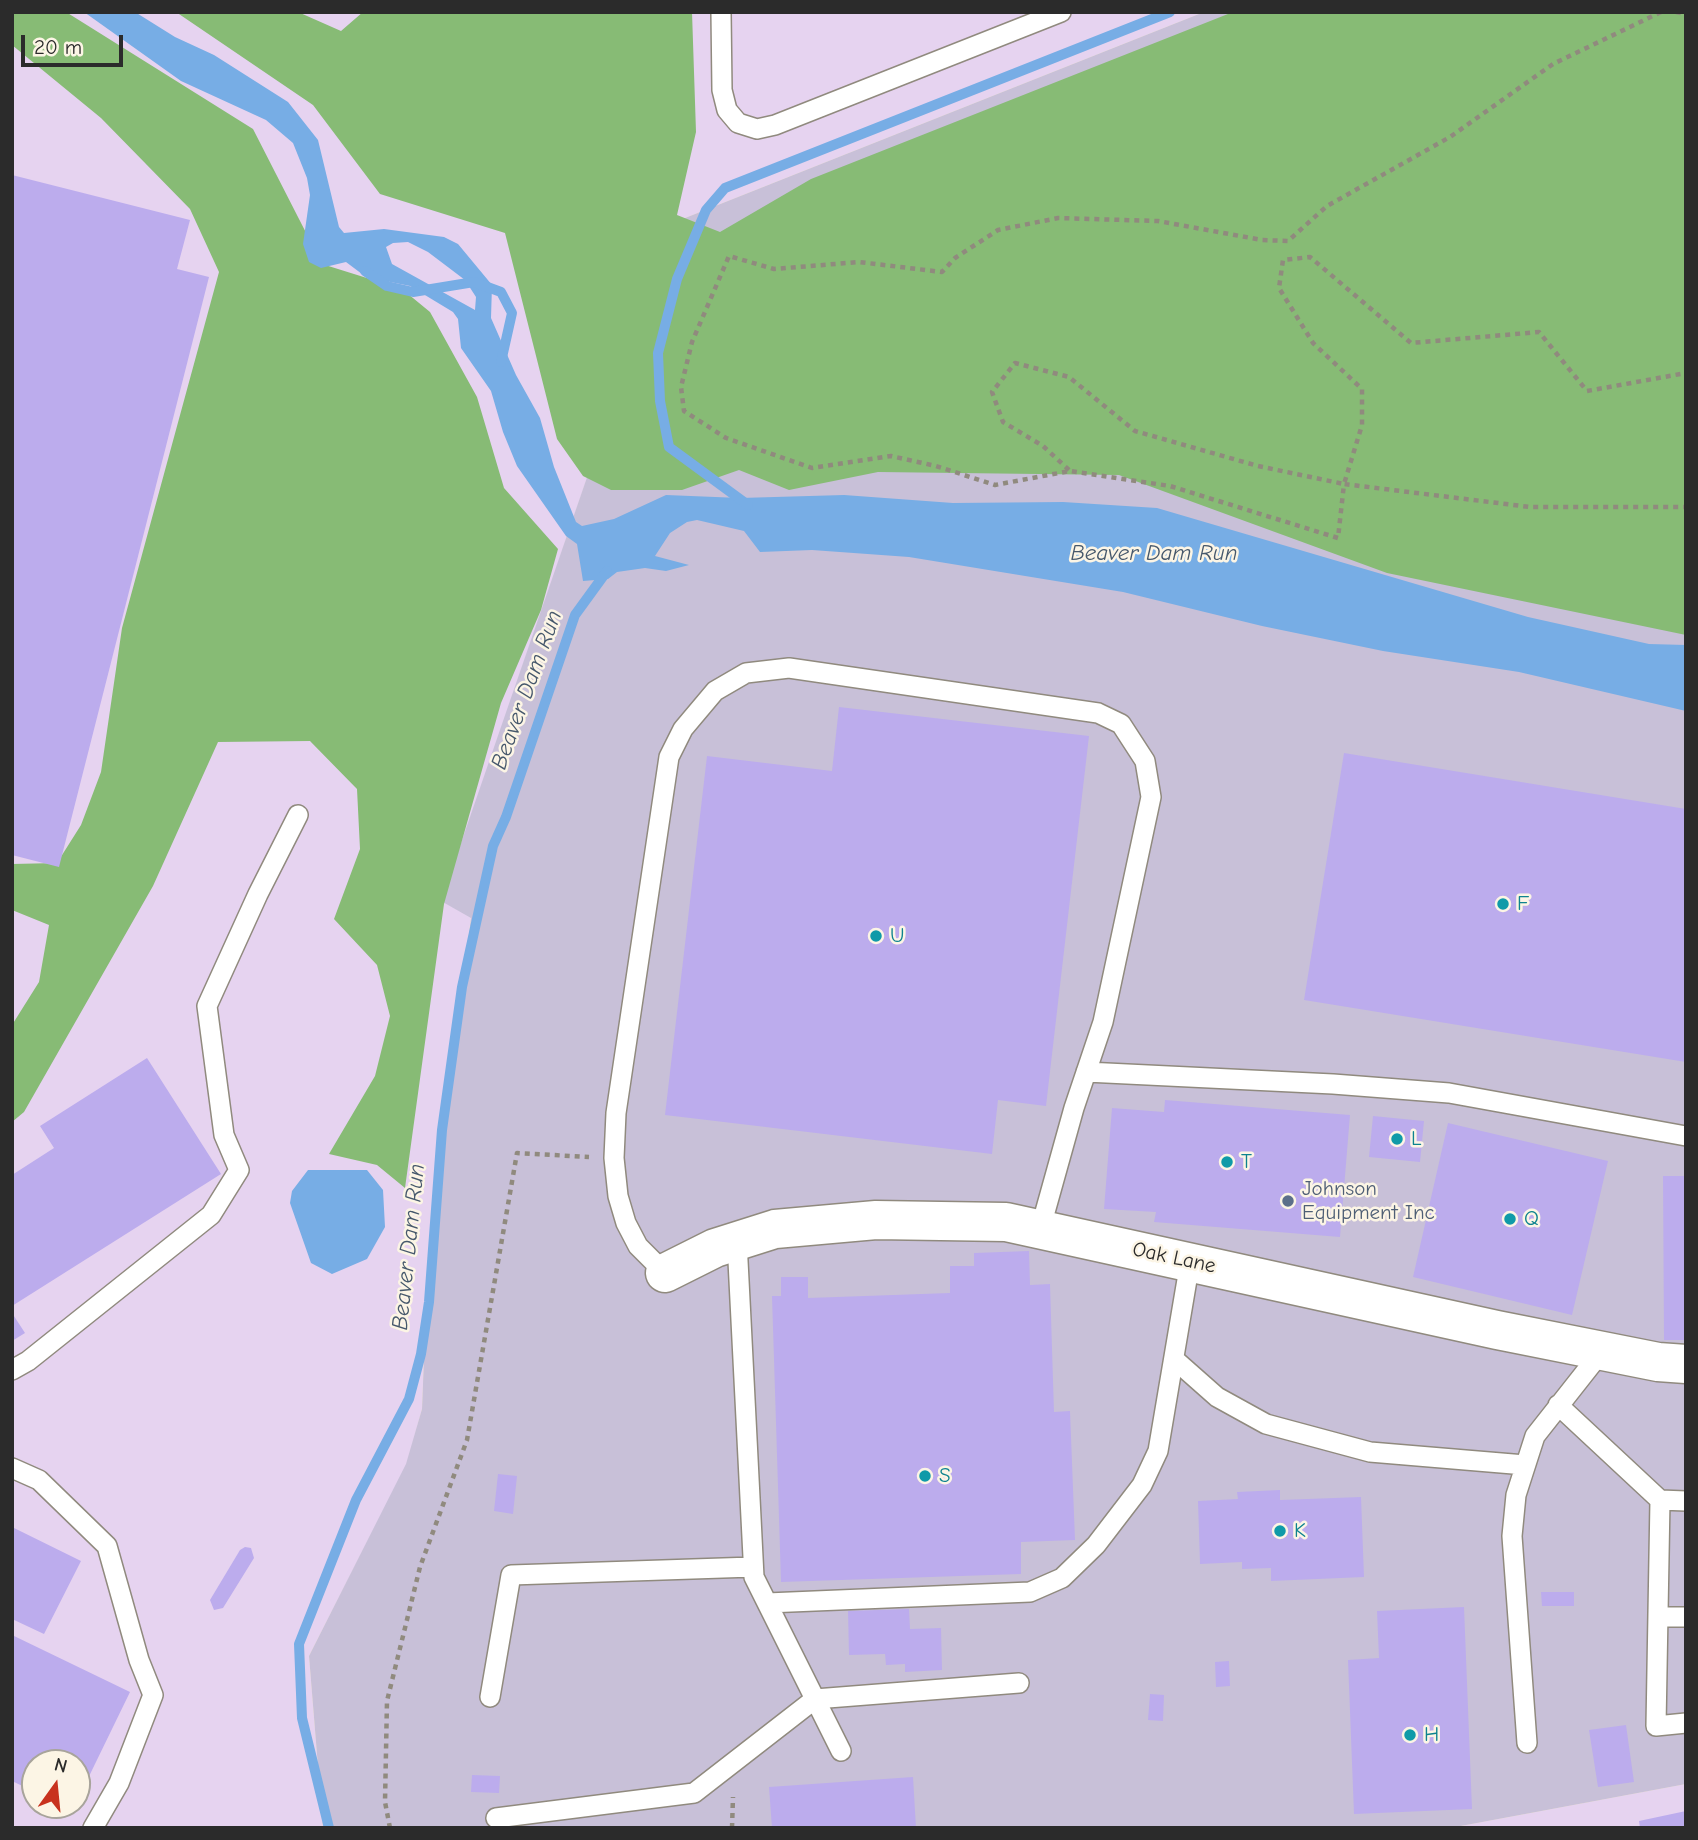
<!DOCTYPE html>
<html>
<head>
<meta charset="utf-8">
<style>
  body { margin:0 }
  #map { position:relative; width:1698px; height:1840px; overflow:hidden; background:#f6e9d1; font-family:"Comic Neue",sans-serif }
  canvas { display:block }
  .frame { position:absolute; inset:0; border:14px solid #2b2b2b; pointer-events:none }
  .north { position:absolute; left:21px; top:1749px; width:70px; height:70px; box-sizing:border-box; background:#fcf5e5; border:2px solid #a8a49b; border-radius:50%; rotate:15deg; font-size:19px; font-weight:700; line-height:28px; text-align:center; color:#2b2b2b }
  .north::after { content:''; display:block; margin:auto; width:24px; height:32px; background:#c8321e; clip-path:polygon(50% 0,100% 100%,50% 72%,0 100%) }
  .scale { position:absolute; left:21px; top:35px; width:102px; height:32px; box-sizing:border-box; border:4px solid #2b2b2b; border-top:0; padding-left:9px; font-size:21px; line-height:24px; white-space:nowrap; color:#2b2b2b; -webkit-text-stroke:5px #fcf5e5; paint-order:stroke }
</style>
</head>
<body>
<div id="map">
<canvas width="1698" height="1840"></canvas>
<div class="frame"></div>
<div class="north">N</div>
<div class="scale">20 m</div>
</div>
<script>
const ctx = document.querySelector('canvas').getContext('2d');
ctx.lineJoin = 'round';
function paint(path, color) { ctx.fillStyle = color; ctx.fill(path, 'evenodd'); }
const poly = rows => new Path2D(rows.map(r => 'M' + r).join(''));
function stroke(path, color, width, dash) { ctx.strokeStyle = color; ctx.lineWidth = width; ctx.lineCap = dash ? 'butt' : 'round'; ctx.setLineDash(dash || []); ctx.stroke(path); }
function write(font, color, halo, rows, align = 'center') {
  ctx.font = font + ' "Comic Neue",sans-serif'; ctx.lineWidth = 5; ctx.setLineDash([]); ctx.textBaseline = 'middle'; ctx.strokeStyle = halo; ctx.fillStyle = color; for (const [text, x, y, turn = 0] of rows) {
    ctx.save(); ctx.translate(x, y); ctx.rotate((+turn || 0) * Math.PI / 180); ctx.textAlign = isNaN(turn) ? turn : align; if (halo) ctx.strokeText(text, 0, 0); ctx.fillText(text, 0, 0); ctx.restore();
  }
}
paint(poly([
  [12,12,1204,12,675,222,442,901,471,917,428,1255,422,1409,407,1464,309,1656,323,1828,12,1828],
  [35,1763,77,1763,77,1805,35,1805],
  [1686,1784,1686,1828,1450,1828]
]), '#e6d3f0');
paint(poly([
  [1204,12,1686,12,1686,1784,1450,1828,323,1828,309,1656,406,1464,422,1409,428,1255,471,918,441,901,675,222]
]), '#c8c0d8');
paint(poly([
  [12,12,66,12,253,129,322,264,402,289,430,312,477,397,504,488,558,549,541,610,501,703,444,904,405,1188,377,1165,329,1154,375,1076,390,1016,377,965,334,919,360,849,357,789,310,741,218,742,153,886,24,1112,12,1122,12,1025,39,982,49,925,12,910,12,864,57,863,81,825,101,772,122,628,219,272,190,209,101,118,12,45],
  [176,12,298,12,341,31,363,12,692,12,696,132,677,215,720,232,811,179,1233,12,1686,12,1686,635,1387,573,1119,475,878,472,789,490,739,470,682,490,611,490,583,476,557,439,505,233,380,194,313,105]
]), '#87bb75');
paint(poly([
  [84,12,135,12,175,37,214,55,288,102,318,140,339,227,344,233,384,229,444,237,458,244,492,285,491,318,516,375,540,418,554,467,576,522,582,526,614,519,666,495,740,498,844,495,953,503,1063,502,1157,508,1528,617,1649,644,1686,645,1686,711,1519,672,1383,651,1262,626,1123,592,909,557,812,550,760,552,744,531,697,520,687,522,670,533,655,556,689,565,666,571,645,568,617,572,608,579,583,581,577,544,566,536,517,466,503,432,491,391,461,348,458,319,453,312,410,286,366,277,346,262,321,268,309,262,303,244,310,195,307,178,293,143,266,120,181,81],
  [408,242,428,252,465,280,476,297,475,310,392,264,386,247,393,243],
  [308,1170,367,1170,383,1190,385,1227,367,1259,332,1274,311,1263,290,1203,292,1191]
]), '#77ade5');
stroke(poly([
  [365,271,387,286,413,292,474,282,501,292,512,313,501,362],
  [748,505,669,447,660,401,658,353,677,279,706,210,725,188,1170,12],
  [329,1828,302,1718,299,1644,356,1500,409,1399,421,1354,429,1302,442,1130,462,987,493,846,506,817,575,615,607,571]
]), '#77ade5', 10);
paint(poly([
  [12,175,190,220,177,269,209,277,59,867,12,855],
  [839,707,1089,736,1046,1106,998,1100,992,1154,665,1115,707,756,832,771],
  [1344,753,1686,809,1686,1062,1304,1000],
  [147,1058,221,1174,12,1306,12,1175,54,1148,40,1126],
  [1165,1100,1350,1115,1340,1237,1154,1222,1156,1212,1104,1209,1112,1108,1164,1112],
  [1373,1116,1424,1121,1420,1162,1369,1157],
  [1448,1123,1608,1161,1572,1315,1413,1277],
  [1663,1176,1686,1176,1686,1340,1664,1340],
  [1029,1251,1030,1285,1050,1284,1054,1412,1070,1411,1075,1540,1021,1542,1021,1574,781,1582,772,1296,781,1296,781,1277,808,1277,808,1298,950,1293,950,1266,974,1266,974,1253],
  [12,1313,25,1333,12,1341],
  [498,1474,517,1476,513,1514,494,1511],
  [1280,1490,1280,1500,1361,1497,1364,1577,1271,1581,1271,1568,1242,1569,1242,1562,1200,1564,1198,1501,1238,1499,1237,1492],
  [12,1527,81,1561,44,1634,12,1619],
  [245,1547,251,1548,254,1558,223,1608,214,1610,210,1600,240,1550],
  [1541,1592,1574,1592,1574,1606,1542,1606],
  [1464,1607,1472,1809,1354,1814,1348,1660,1379,1658,1377,1611],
  [909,1609,910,1629,941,1628,942,1670,905,1672,905,1664,886,1665,885,1654,849,1655,848,1611],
  [12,1635,130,1692,77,1801,77,1763,35,1763,35,1792,12,1781],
  [1229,1661,1230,1686,1216,1687,1215,1662],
  [1150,1694,1164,1695,1163,1721,1148,1720],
  [1626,1725,1634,1782,1598,1787,1589,1730],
  [472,1775,500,1776,499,1793,471,1792],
  [913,1777,916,1828,772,1828,769,1787],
  [1686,1811,1686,1828,1640,1828,1639,1821]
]), '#bcaced');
const lane = poly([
  [721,12,722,90,727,110,738,123,757,129,775,125,1061,12],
  [1086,1072,1333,1084,1449,1093,1686,1136],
  [737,1241,754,1577,841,1751],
  [665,1273,638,1246,626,1223,618,1196,614,1158,616,1113,669,757,683,729,715,691,746,673,789,668,1098,713,1121,724,1145,761,1151,797,1103,1022,1074,1108,1040,1230],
  [1174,1359,1217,1397,1266,1424,1370,1452,1525,1465],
  [12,1370,28,1361,211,1215,239,1170,224,1135,207,1006,258,894,298,815],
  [1558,1405,1660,1500],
  [12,1468,39,1480,107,1546,139,1660,153,1695,119,1783,93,1828],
  [1686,1501,1660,1500,1656,1726,1686,1723],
  [767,1603,1030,1592,1062,1578,1096,1545,1142,1485,1158,1451,1190,1262],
  [1658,1617,1686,1617],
  [490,1697,511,1575,753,1567],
  [1527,1743,1512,1536,1516,1495,1535,1436,1602,1351],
  [496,1818,694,1793,815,1699,1019,1683]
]);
const street = poly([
  [665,1273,715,1248,775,1229,876,1220,1006,1222,1497,1330,1658,1362,1686,1364]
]);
stroke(lane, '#908a7e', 22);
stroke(street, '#908a7e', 41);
stroke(poly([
  [1661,12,1553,64,1450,137,1327,206,1288,241,1262,240,1158,221,1058,218,998,230,955,258,942,272,859,262,774,269,729,256,692,342,681,387,684,411,726,438,812,468,891,456,936,466,995,485,1070,471,1170,486,1338,538,1344,484,1530,507,1686,507],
  [1676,12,1686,14],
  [1069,470,1043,446,1003,422,992,392,1015,363,1069,377,1135,431,1258,466,1344,484,1362,425,1362,389,1313,343,1279,288,1283,260,1310,257,1411,343,1539,332,1587,391,1686,373],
  [390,1828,385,1802,387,1701,420,1567,467,1440,517,1153,589,1157],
  [732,1828,733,1797]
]), '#908a7e', 4.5, [5, 5]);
stroke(lane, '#fff', 19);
stroke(street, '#fff', 38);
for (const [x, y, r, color] of [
  [1503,904,7,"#0f9aa8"],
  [876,936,7,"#0f9aa8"],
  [1397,1139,7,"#0f9aa8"],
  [1227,1162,7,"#0f9aa8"],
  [1288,1201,7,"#5c6f8a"],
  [1510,1219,7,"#0f9aa8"],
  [925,1476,7,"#0f9aa8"],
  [1280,1531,7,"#0f9aa8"],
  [1410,1735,7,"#0f9aa8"]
]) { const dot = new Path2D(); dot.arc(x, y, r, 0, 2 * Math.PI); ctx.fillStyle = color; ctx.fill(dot); stroke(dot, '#fcf5e5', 2.5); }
write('21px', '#0d838f', '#fcf5e5', [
  ["F",1517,904],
  ["U",890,936],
  ["L",1411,1139],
  ["T",1241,1162],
  ["Q",1524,1219],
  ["S",939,1476],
  ["K",1294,1531],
  ["H",1424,1735]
], 'left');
write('21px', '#4e5e75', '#fcf5e5', [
  ["Johnson",1302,1189],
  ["Equipment Inc",1302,1213]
], 'left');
write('21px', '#2b2b2b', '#fcf5e5', [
  ["Oak Lane",1174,1258,12]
]);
write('italic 23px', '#46586c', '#fcf5e5', [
  ["Beaver Dam Run",1154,553],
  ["Beaver Dam Run",527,690,-70],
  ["Beaver Dam Run",409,1247,-84]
]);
</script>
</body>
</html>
